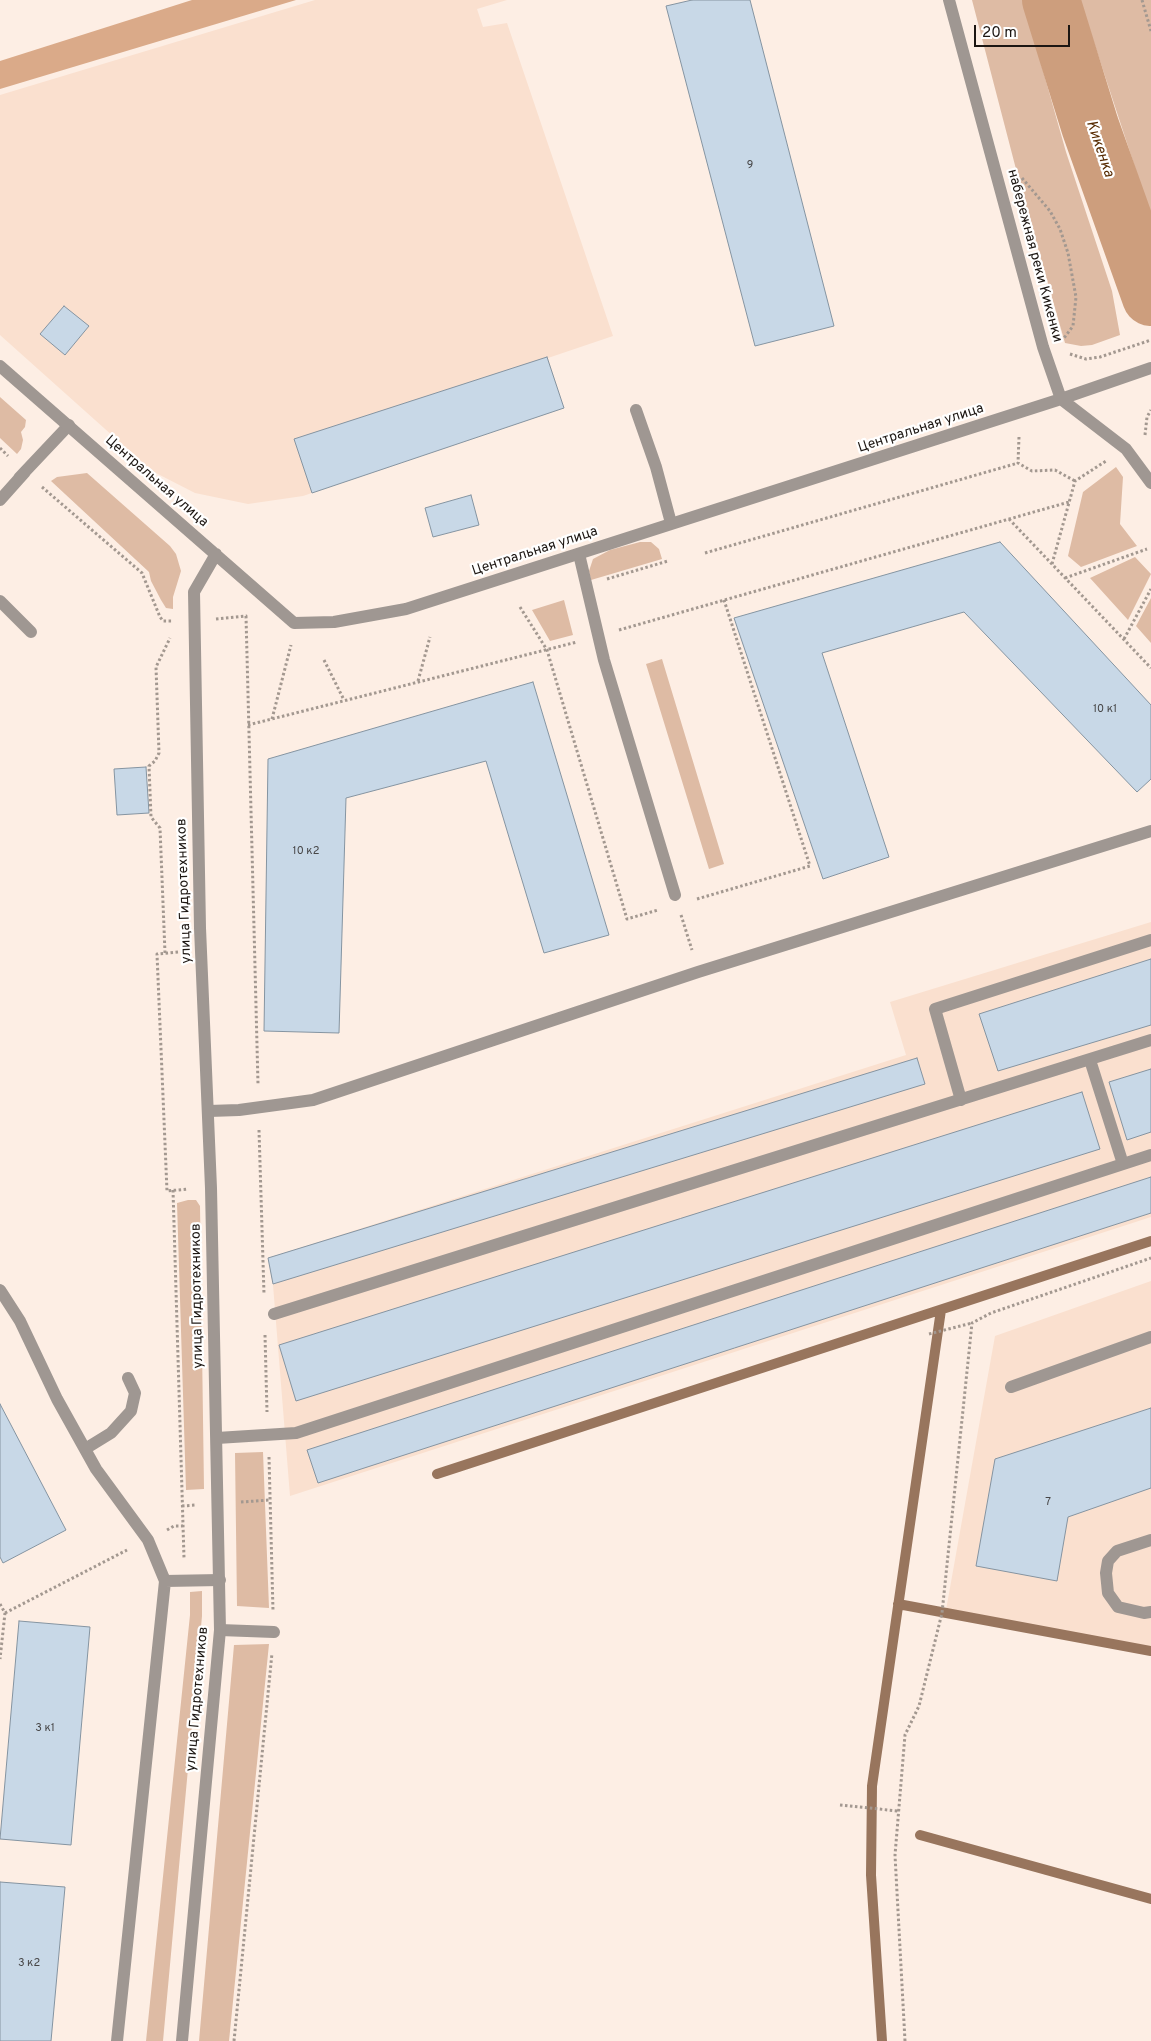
<!DOCTYPE html>
<html>
<head>
<meta charset="utf-8">
<style>
  body { margin:0 }
  #map { position:relative; width:1151px; height:2041px; overflow:hidden; background:#fdeee4; font-family:Overpass,sans-serif }
  canvas { display:block }
  .scale { position:absolute; left:974px; top:25px; width:96px; height:22px; box-sizing:border-box; border:2px solid #1c1612; border-top:0; padding-left:6px; font-size:15px; line-height:18px; white-space:nowrap; color:#1c1612; -webkit-text-stroke:4px #fff; paint-order:stroke }
</style>
</head>
<body>
<div id="map">
<canvas width="1151" height="2041"></canvas>
<div class="scale">20 m</div>
</div>
<script>
const ctx = document.querySelector('canvas').getContext('2d');
ctx.lineJoin = 'round';
function paint(path, color) { ctx.fillStyle = color; ctx.fill(path, 'evenodd'); }
const poly = rows => new Path2D(rows.map(r => 'M' + r).join(''));
function stroke(path, color, width, dash) { ctx.strokeStyle = color; ctx.lineWidth = width; ctx.lineCap = dash ? 'butt' : 'round'; ctx.setLineDash(dash || []); ctx.stroke(path); }
function write(font, color, halo, rows, align = 'center') {
  ctx.font = font + ' Overpass,sans-serif'; ctx.lineWidth = 4.5; ctx.setLineDash([]); ctx.textBaseline = 'middle'; ctx.strokeStyle = halo; ctx.fillStyle = color; for (const [text, x, y, turn = 0] of rows) {
    ctx.save(); ctx.translate(x, y); ctx.rotate((+turn || 0) * Math.PI / 180); ctx.textAlign = isNaN(turn) ? turn : align; if (halo) ctx.strokeText(text, 0, 0); ctx.fillText(text, 0, 0); ctx.restore();
  }
}
paint(poly([
  [315,0,507,0,477,9,483,27,507,23,613,336,548,358,564,408,303,496,248,504,195,493,152,471,0,335,0,95],
  [1151,922,1151,1217,290,1496,273,1285,268,1258,906,1055,890,1002],
  [1151,1281,1151,1647,946,1610,995,1336]
]), '#fae0cf');
paint(poly([
  [972,0,1023,0,1066,152,1112,291,1120,335,1092,345,1081,346,1065,343,1023,196],
  [1080,0,1151,0,1151,216],
  [0,397,26,420,25,427,21,432,23,440,21,449,17,454,0,438],
  [1116,467,1123,477,1120,524,1137,546,1081,567,1068,556,1083,492],
  [87,473,170,546,176,554,181,571,173,597,173,609,166,608,161,600,151,581,149,572,51,481,57,477],
  [640,542,651,542,659,549,662,559,591,580,589,571,593,559,610,550],
  [1135,557,1151,574,1128,620,1090,578],
  [1151,598,1151,643,1136,626],
  [564,600,573,635,550,641,532,610],
  [662,659,724,864,709,869,646,664],
  [188,1200,196,1200,200,1206,204,1489,186,1490,177,1203],
  [263,1452,269,1608,237,1606,235,1453],
  [202,1591,202,1616,163,2041,146,2041,190,1615,190,1592],
  [269,1644,229,2041,199,2041,234,1645]
]), '#debba4');
paint(poly([
  [192,0,296,0,0,89,0,61]
]), '#daaa89');
stroke(poly([
  [437,1474,1151,1241],
  [898,1604,1151,1651],
  [920,1835,1151,1899],
  [882,2041,871,1875,872,1786,941,1310]
]), '#98755d', 10);
stroke(poly([
  [1051,0,1090,126,1151,297]
]), '#cd9e7d', 58);
const building = poly([
  [692,0,750,0,834,326,755,346,666,6,692,0],
  [64,306,89,326,65,355,40,334,64,306],
  [547,357,564,408,312,493,294,439,547,357],
  [471,495,479,525,433,537,425,508,471,495],
  [1000,542,1151,705,1151,779,1137,792,964,612,822,653,889,857,823,879,734,618,1000,542],
  [533,682,609,935,544,953,486,761,346,798,339,1033,264,1031,268,759,533,682],
  [146,767,149,813,117,815,114,769,146,767],
  [1151,959,1151,1025,998,1071,979,1014,1151,959],
  [917,1058,925,1084,273,1284,268,1258,917,1058],
  [1151,1069,1151,1132,1127,1140,1109,1082,1151,1069],
  [1082,1092,1100,1149,296,1401,279,1345,1082,1092],
  [1151,1177,1151,1213,318,1483,307,1450,1151,1177],
  [0,1404,66,1530,3,1563,0,1557,0,1404],
  [1151,1408,1151,1488,1068,1517,1057,1581,976,1566,995,1459,1151,1408],
  [19,1621,90,1627,71,1845,0,1839,19,1621],
  [0,1882,65,1887,51,2041,0,2041,0,1882]
]);
paint(building, '#c8d8e7');
stroke(building, '#8594a1', 1);
stroke(poly([
  [1142,0,1151,31],
  [1022,178,1050,211,1060,229,1068,253,1076,297,1073,326,1064,338],
  [1070,354,1086,359,1100,357,1151,340],
  [1145,435,1147,417,1151,410],
  [1019,437,1018,463,1032,471,1055,470,1075,481],
  [0,448,8,456],
  [42,487,142,573,160,617,163,621,173,621],
  [1009,519,1151,668],
  [705,553,1018,463],
  [1052,564,1075,481,1106,461],
  [1065,578,1147,549],
  [607,579,668,561],
  [520,607,547,650,627,919,658,910],
  [216,619,246,616,258,1084],
  [619,630,1069,502],
  [1124,639,1151,589],
  [324,660,344,700],
  [418,681,430,637],
  [272,719,291,645],
  [248,725,577,642],
  [697,899,810,866,724,600],
  [681,915,692,950],
  [178,952,157,954,167,1191,188,1189],
  [165,953,160,828,151,817,149,766,155,761,159,753,156,667,170,638],
  [259,1130,264,1294],
  [173,1190,184,1558],
  [929,1334,972,1323],
  [265,1335,267,1412],
  [269,1457,273,1611],
  [241,1502,270,1500],
  [182,1506,196,1505],
  [167,1530,174,1526,183,1526],
  [0,1604,5,1613,0,1659],
  [5,1613,127,1550],
  [840,1805,898,1811],
  [234,2041,272,1653],
  [905,2041,895,1855,905,1735,919,1706,942,1613,972,1323,991,1313,1151,1258]
]), '#a39890', 3, [2.5, 2.5]);
stroke(poly([
  [636,410,656,467,671,523],
  [19,478,69,425],
  [0,500,25,472],
  [579,554,604,660,675,895],
  [0,601,31,632],
  [1090,1060,1123,1164],
  [961,1100,935,1009,1151,940],
  [209,1111,239,1110,313,1100,698,972,1151,831],
  [0,1290,20,1321,57,1399,96,1469,148,1540,165,1581,117,2041],
  [274,1314,1151,1040],
  [1011,1387,1151,1337],
  [217,1438,296,1433,1151,1155],
  [85,1449,111,1433,131,1411,135,1393,128,1378],
  [1151,1540,1117,1551,1108,1561,1106,1573,1108,1593,1118,1607,1144,1613,1151,1612],
  [165,1581,220,1580],
  [220,1630,274,1632]
]), '#9f9792', 12);
stroke(poly([
  [949,0,1043,347,1061,399,1126,449,1151,483],
  [0,366,294,623,334,622,406,609,1061,399,1151,368],
  [182,2041,220,1630,211,1188,200,928,194,592,216,554]
]), '#9f9792', 12);
write('11px', '#474647', null, [
  ["9",750,166],
  ["10 к1",1105,710],
  ["10 к2",306,852],
  ["7",1048,1503],
  ["3 к1",45,1729],
  ["3 к2",29,1964]
]);
write('14px', '#1c1612', '#fff', [
  ["набережная реки Кикенки",1034,256,75],
  ["Центральная улица",921,429,-18],
  ["Центральная улица",156,482,41],
  ["Центральная улица",535,552,-18],
  ["улица Гидротехников",185,891,-92],
  ["улица Гидротехников",198,1296,-91],
  ["улица Гидротехников",198,1699,-85]
]);
write('italic 15px', '#572b02', '#fff', [
  ["Кикенка",1099,149,71]
]);
</script>
</body>
</html>
